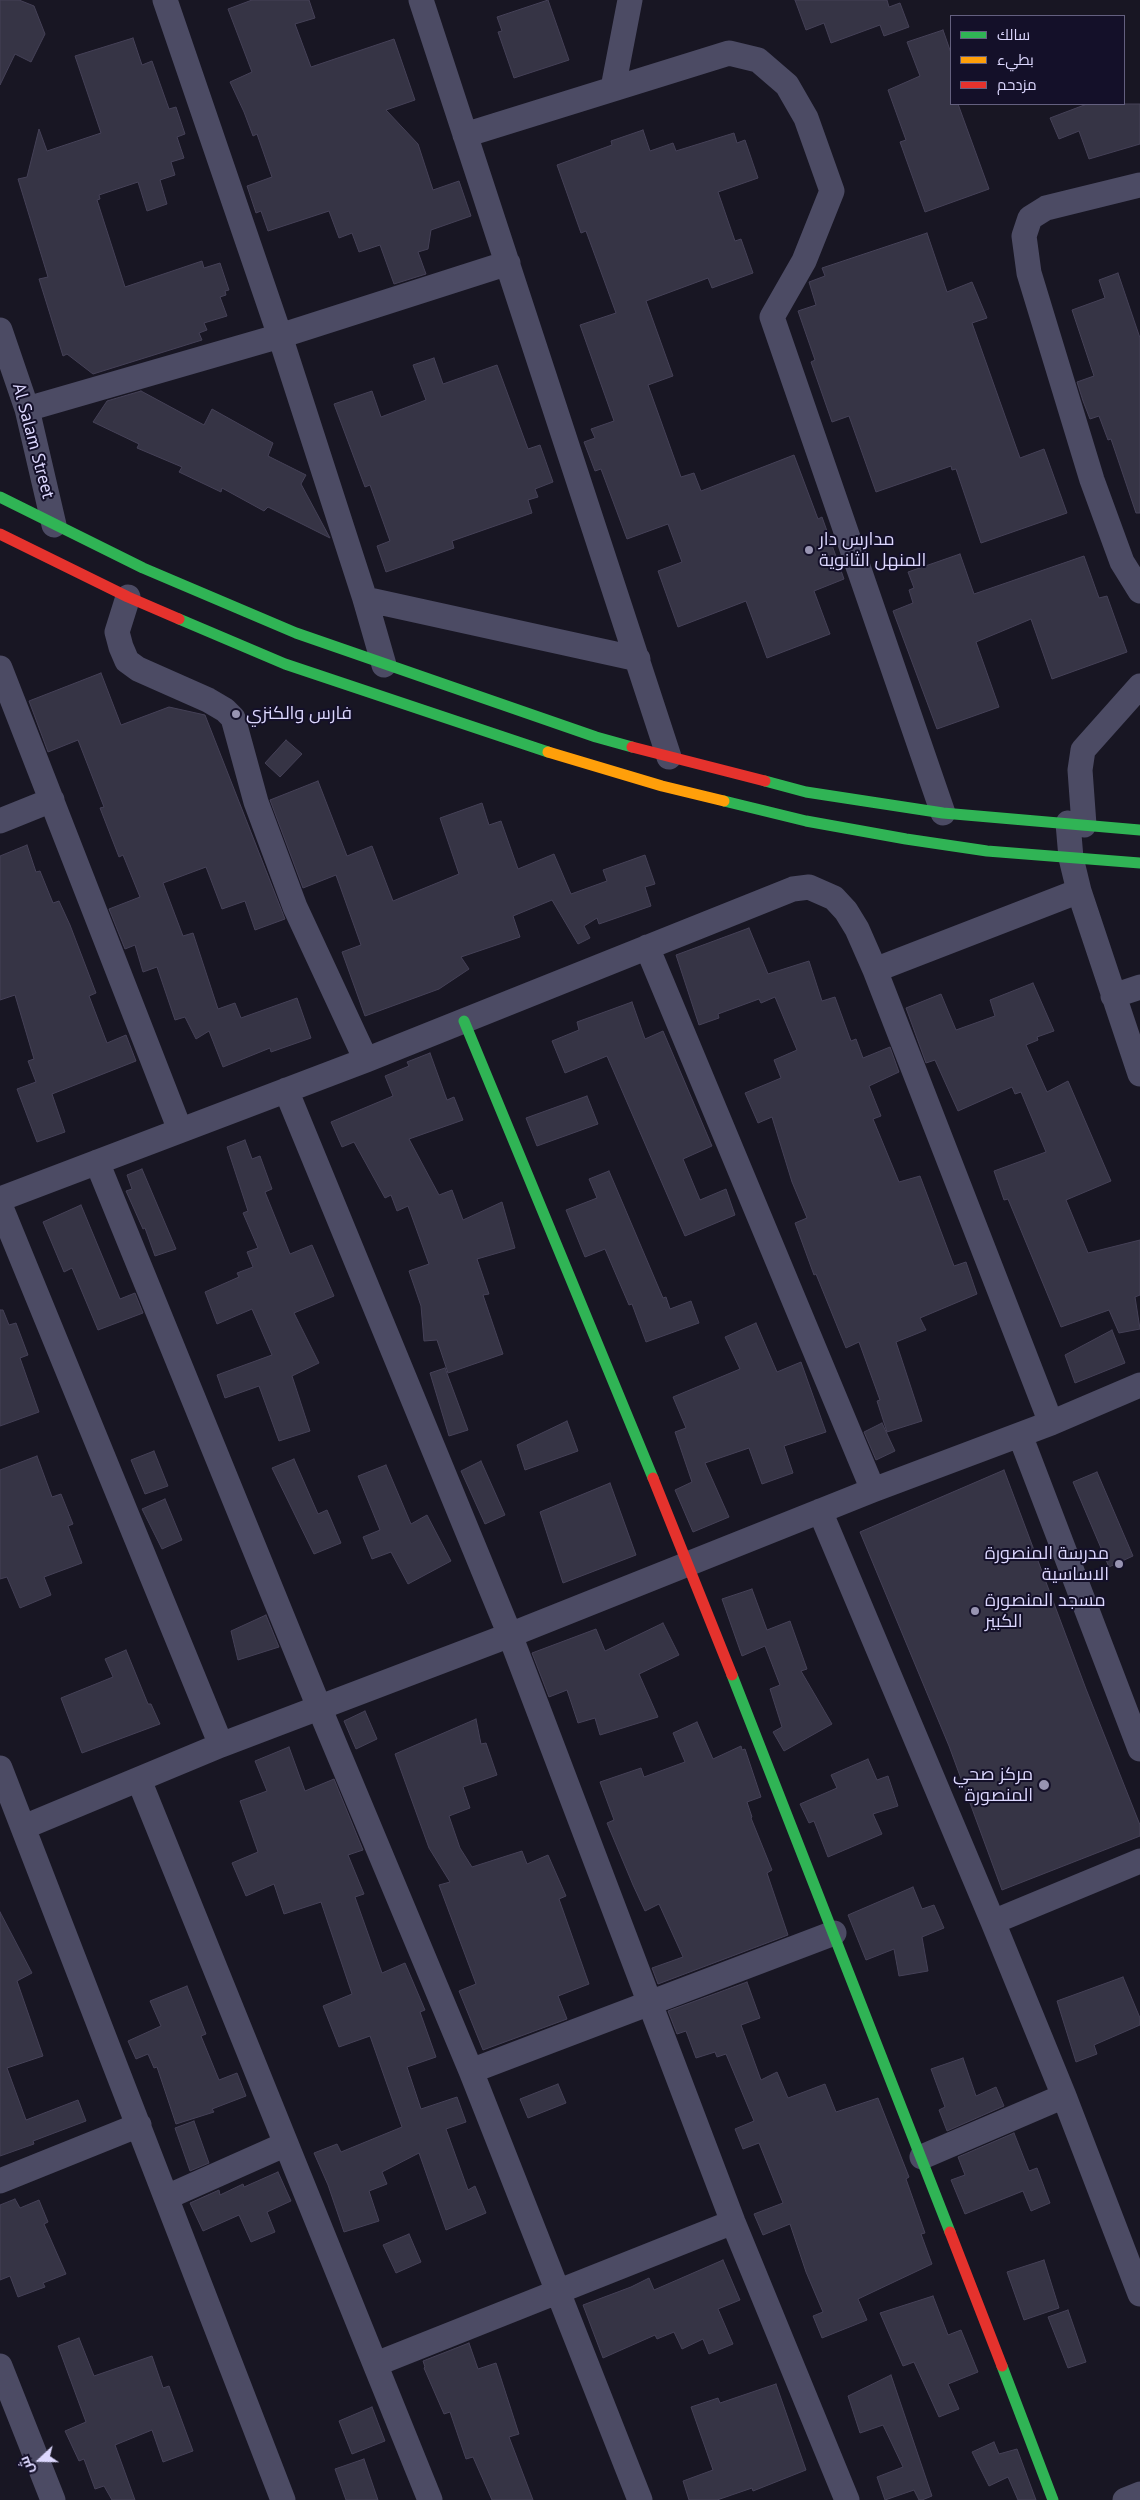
<!DOCTYPE html>
<html>
<head>
<meta charset="utf-8">
<style>
  body { margin:0 }
  #map { position:relative; width:1140px; height:2500px; overflow:hidden; background:#181623; font-family:"PT Sans",Cairo,sans-serif }
  canvas { display:block }
  .legend { position:absolute; left:950px; top:15px; width:175px; height:90px; box-sizing:border-box; background:#141029; border:1px solid #64607f; margin:0; padding:6px 9px; list-style:none; font-size:15px; color:#ddd8ff }
  .legend li { display:flex; align-items:center; gap:10px; height:25px }
  .legend b { width:25px; border:1px solid #64607f }
  .north { position:absolute; left:15px; top:2435px; width:50px; height:50px; -webkit-text-stroke:4px #141029; paint-order:stroke; rotate:249deg; font-size:14px; font-weight:700; line-height:20px; text-align:center; color:#ddd8ff }
  .north::after { content:''; display:block; margin:auto; width:18px; height:22px; background:#ddd8ff; clip-path:polygon(50% 0,100% 100%,50% 72%,0 100%) }
</style>
</head>
<body>
<div id="map">
<canvas width="1140" height="2500"></canvas>
<ul class="legend">
<li><b style="height:6px;background:#30b455"></b>سالك</li>
<li><b style="height:6px;background:#ff9f0a"></b>بطيء</li>
<li><b style="height:6px;background:#e5322d"></b>مزدحم</li>
</ul>
<div class="north">ش</div>
</div>
<script>
const ctx = document.querySelector('canvas').getContext('2d');
ctx.lineJoin = 'round';
function paint(path, color) { ctx.fillStyle = color; ctx.fill(path, 'evenodd'); }
const poly = rows => new Path2D(rows.map(r => 'M' + r).join(''));
function stroke(path, color, width, dash) { ctx.strokeStyle = color; ctx.lineWidth = width; ctx.lineCap = dash ? 'butt' : 'round'; ctx.setLineDash(dash || []); ctx.stroke(path); }
function write(font, color, halo, rows, align = 'center') {
  ctx.font = font + ' "PT Sans",Cairo,sans-serif'; ctx.lineWidth = 4; ctx.setLineDash([]); ctx.textBaseline = 'middle'; ctx.strokeStyle = halo; ctx.fillStyle = color; for (const [text, x, y, turn = 0] of rows) {
    ctx.save(); ctx.translate(x, y); ctx.rotate((+turn || 0) * Math.PI / 180); ctx.textAlign = isNaN(turn) ? turn : align; if (halo) ctx.strokeText(text, 0, 0); ctx.fillText(text, 0, 0); ctx.restore();
  }
}
const building = poly([
  [0,0,19,0,34,6,45,34,31,62,15,54,0,85,0,0],
  [252,0,309,0,315,18,295,24,311,67,394,39,415,100,386,110,418,144,433,190,459,181,471,216,431,230,428,249,418,252,426,274,394,284,380,245,359,252,352,233,339,238,329,211,268,231,261,211,256,213,247,186,272,177,257,134,253,136,244,112,230,82,252,72,228,9,252,0],
  [548,0,569,60,514,78,498,32,502,31,497,17,548,0],
  [795,0,887,0,889,7,900,3,909,27,884,36,880,25,831,43,824,23,806,30,795,0],
  [943,30,951,53,951,104,958,104,989,189,925,212,900,142,906,140,888,90,920,76,907,42,943,30],
  [133,38,142,65,152,61,169,109,176,107,185,134,177,137,184,158,171,162,175,175,160,180,167,204,147,211,138,182,99,195,100,199,97,200,125,287,202,261,204,268,220,263,229,290,225,291,226,295,220,297,227,316,204,323,207,330,199,333,202,340,93,374,67,354,63,356,39,279,48,277,18,179,27,177,39,129,47,151,101,133,75,56,133,38],
  [1087,104,1140,104,1140,144,1089,159,1079,131,1059,139,1050,118,1087,104],
  [643,130,650,151,673,143,676,151,734,133,737,143,745,140,758,178,718,192,735,241,741,239,753,273,712,288,708,278,646,301,673,376,648,385,681,477,694,473,701,491,794,455,818,519,822,517,844,579,814,591,830,634,767,658,746,601,678,627,658,571,682,562,668,524,627,539,601,469,595,471,584,442,595,438,591,429,614,421,580,325,616,313,586,231,581,233,557,165,612,145,611,141,643,130],
  [927,233,947,292,972,282,987,318,972,323,1020,458,1044,449,1067,513,981,543,956,469,952,470,951,466,876,492,849,416,832,422,811,362,815,360,798,311,816,305,809,282,825,276,822,268,927,233],
  [1118,273,1140,338,1140,513,1136,513,1111,439,1108,440,1099,416,1090,419,1083,401,1077,382,1094,376,1072,310,1105,298,1099,280,1118,273],
  [434,358,443,384,497,365,528,449,540,445,553,482,535,489,538,497,528,500,532,513,452,541,454,548,386,572,377,546,390,541,370,485,365,487,334,404,372,391,381,417,426,400,413,365,434,358],
  [141,391,204,425,212,409,273,443,268,456,306,475,301,484,330,538,268,507,264,511,222,488,221,492,179,472,182,467,137,448,139,444,93,422,107,401,141,391],
  [960,554,974,594,1084,556,1099,598,1107,596,1127,652,1052,679,1031,619,976,642,999,707,937,729,893,611,913,603,909,590,914,588,908,572,960,554],
  [101,673,121,725,169,707,205,715,285,919,255,930,245,901,222,909,206,867,163,883,183,936,193,933,218,1009,235,1003,241,1018,297,998,311,1038,271,1052,270,1048,223,1067,209,1031,196,1039,185,1017,175,1020,157,967,143,972,135,945,125,949,109,909,140,897,123,855,119,857,100,808,104,807,78,740,48,752,29,701,101,673],
  [286,740,302,754,280,777,265,763,286,740],
  [318,781,347,856,372,846,393,901,459,874,440,818,482,803,489,825,501,821,518,869,554,854,571,894,607,881,603,870,645,855,655,884,645,887,651,906,599,924,597,918,584,926,590,938,578,944,552,900,513,916,520,937,461,957,469,969,439,989,365,1016,342,952,361,945,336,875,303,888,270,800,318,781],
  [27,845,36,872,40,871,53,903,59,901,70,925,96,993,89,996,107,1043,126,1035,136,1061,52,1094,65,1132,37,1142,17,1089,36,1082,28,1061,34,1059,15,995,0,1000,0,856,27,845],
  [749,928,768,974,809,961,822,1001,835,997,851,1041,856,1039,863,1058,890,1047,899,1072,869,1086,881,1116,873,1119,899,1182,920,1176,954,1266,966,1262,977,1294,920,1318,926,1330,896,1342,922,1421,887,1432,877,1401,880,1400,859,1342,846,1348,816,1274,814,1275,795,1223,807,1218,792,1182,772,1117,758,1123,745,1093,781,1078,774,1060,797,1050,775,997,761,1003,759,999,718,1014,719,1018,699,1025,676,955,749,928],
  [1033,983,1054,1031,1037,1037,1038,1040,1026,1045,1047,1092,1068,1081,1111,1181,1066,1200,1088,1253,1140,1240,1140,1295,1135,1297,1140,1329,1119,1333,1109,1310,1061,1327,1008,1199,1004,1200,994,1171,1046,1152,1021,1092,1015,1094,1012,1087,958,1111,935,1060,926,1063,906,1008,941,994,956,1030,995,1016,990,1000,1033,983],
  [632,1002,645,1039,663,1031,712,1146,683,1159,700,1200,726,1189,735,1215,685,1236,607,1056,565,1073,552,1041,579,1030,577,1022,632,1002],
  [430,1053,447,1100,454,1097,463,1120,409,1139,439,1195,452,1190,463,1220,502,1202,515,1248,477,1259,489,1294,483,1295,503,1354,448,1373,437,1340,424,1341,421,1306,409,1271,429,1264,408,1206,397,1211,391,1195,385,1198,354,1142,342,1147,331,1122,393,1096,385,1076,409,1066,407,1062,430,1053],
  [587,1096,598,1124,537,1146,526,1118,587,1096],
  [245,1140,252,1159,260,1156,272,1189,265,1192,290,1254,312,1245,334,1296,294,1313,319,1363,292,1376,310,1431,279,1441,259,1386,225,1398,217,1375,272,1355,252,1309,217,1324,205,1292,239,1277,237,1273,253,1267,247,1252,258,1248,243,1213,248,1211,227,1147,245,1140],
  [142,1169,176,1249,155,1256,145,1228,143,1229,126,1191,132,1189,127,1175,142,1169],
  [609,1171,663,1298,666,1297,670,1309,691,1301,699,1323,646,1342,632,1304,629,1305,605,1249,585,1257,566,1210,597,1198,589,1179,609,1171],
  [81,1205,120,1299,135,1293,143,1313,98,1330,72,1268,64,1272,43,1222,81,1205],
  [0,1310,3,1310,9,1325,16,1323,28,1355,20,1358,39,1412,0,1426,0,1310],
  [756,1323,777,1372,801,1362,826,1432,784,1446,793,1473,762,1484,749,1448,705,1463,729,1517,693,1532,675,1490,692,1482,675,1432,686,1428,673,1397,740,1369,725,1337,756,1323],
  [1112,1330,1125,1363,1075,1383,1065,1355,1112,1330],
  [445,1368,468,1430,449,1436,430,1373,445,1368],
  [567,1421,578,1451,525,1470,517,1445,567,1421],
  [882,1423,895,1451,876,1460,864,1432,882,1423],
  [154,1451,168,1486,145,1494,131,1460,154,1451],
  [37,1456,52,1497,61,1494,73,1524,68,1526,82,1563,44,1577,51,1595,20,1608,7,1577,0,1579,0,1470,37,1456],
  [294,1459,318,1514,327,1510,341,1543,314,1554,272,1468,294,1459],
  [481,1461,505,1515,485,1524,461,1471,481,1461],
  [386,1465,411,1524,427,1515,451,1561,408,1584,391,1552,372,1559,363,1537,380,1530,358,1476,386,1465],
  [1004,1470,1086,1689,1140,1825,1140,1836,1002,1890,949,1746,860,1532,1004,1470],
  [1097,1472,1133,1556,1109,1567,1073,1482,1097,1472],
  [610,1483,636,1555,563,1583,540,1512,610,1483],
  [165,1499,182,1540,162,1549,142,1509,165,1499],
  [752,1589,767,1630,790,1621,807,1669,801,1671,832,1724,784,1751,773,1732,782,1727,770,1689,780,1685,765,1646,742,1656,722,1599,752,1589],
  [266,1615,279,1647,238,1660,231,1631,266,1615],
  [663,1623,679,1655,639,1674,658,1717,600,1735,595,1718,578,1723,567,1690,549,1697,532,1653,596,1629,605,1651,663,1623],
  [126,1650,148,1704,151,1704,160,1724,82,1753,61,1698,113,1677,105,1659,126,1650],
  [365,1711,377,1739,356,1749,344,1721,365,1711],
  [476,1719,481,1744,486,1743,497,1775,463,1787,470,1808,449,1816,460,1848,472,1867,522,1851,527,1864,548,1855,566,1896,559,1899,589,1984,558,1996,567,2019,483,2050,459,1991,476,1984,439,1885,450,1882,429,1848,395,1754,476,1719],
  [697,1722,713,1759,741,1746,742,1750,745,1749,761,1797,747,1802,752,1817,751,1818,772,1870,767,1873,788,1935,658,1984,652,1968,683,1957,659,1904,645,1911,633,1885,607,1823,614,1820,600,1782,641,1768,644,1777,685,1762,673,1733,697,1722],
  [289,1747,305,1791,334,1779,363,1850,348,1855,364,1894,355,1897,382,1973,405,1963,425,2010,420,2012,436,2057,407,2067,421,2109,457,2097,466,2122,446,2129,468,2190,475,2186,486,2213,446,2230,419,2153,382,2172,387,2184,369,2191,379,2221,344,2232,328,2185,314,2153,337,2144,341,2152,402,2127,370,2036,339,2047,323,2006,352,1994,321,1902,284,1914,274,1884,246,1896,232,1863,258,1852,240,1801,267,1791,255,1761,289,1747],
  [868,1759,877,1780,888,1776,898,1806,873,1814,882,1834,828,1857,814,1821,809,1823,800,1804,837,1788,831,1775,868,1759],
  [913,1887,922,1909,934,1905,944,1928,922,1937,928,1971,899,1976,894,1949,866,1960,848,1915,913,1887],
  [0,1912,32,1973,17,1981,43,2056,7,2068,26,2120,78,2100,86,2121,33,2141,34,2144,0,2156,0,1912],
  [1123,1977,1140,2018,1140,2025,1094,2045,1097,2054,1076,2062,1057,2001,1123,1977],
  [747,1982,760,2018,741,2025,761,2080,777,2072,788,2098,825,2084,836,2112,878,2098,909,2177,906,2179,925,2233,921,2234,932,2264,858,2299,867,2320,822,2338,813,2316,823,2312,806,2272,790,2224,763,2235,754,2214,783,2203,759,2143,743,2149,735,2129,754,2121,726,2054,717,2057,715,2052,696,2058,686,2031,677,2034,668,2011,747,1982],
  [187,1986,206,2034,201,2036,219,2080,237,2073,246,2096,212,2109,214,2112,176,2124,157,2067,154,2068,148,2054,136,2059,128,2041,161,2026,150,2001,187,1986],
  [963,2058,976,2096,996,2087,1004,2106,947,2131,939,2110,945,2107,931,2069,963,2058],
  [558,2084,566,2103,528,2118,520,2099,558,2084],
  [194,2121,209,2163,190,2171,175,2128,194,2121],
  [1014,2133,1029,2171,1037,2168,1050,2203,1031,2211,1023,2191,965,2214,951,2180,965,2175,958,2157,1014,2133],
  [278,2172,291,2201,267,2212,275,2232,251,2242,239,2215,203,2231,190,2203,219,2190,220,2195,243,2184,244,2187,278,2172],
  [15,2199,20,2208,39,2200,48,2222,44,2224,66,2274,43,2283,45,2287,18,2297,10,2276,0,2280,0,2205,15,2199],
  [409,2234,421,2262,396,2273,383,2245,409,2234],
  [723,2260,740,2300,718,2309,733,2344,709,2354,703,2339,682,2349,674,2332,657,2339,655,2335,603,2358,583,2305,631,2287,649,2278,654,2290,723,2260],
  [1044,2260,1059,2308,1024,2320,1007,2272,1044,2260],
  [933,2296,948,2335,961,2330,978,2372,948,2384,959,2409,939,2417,914,2362,903,2366,880,2313,933,2296],
  [1068,2310,1086,2362,1068,2368,1048,2317,1068,2310],
  [79,2338,94,2376,152,2356,163,2388,169,2386,193,2451,163,2462,152,2430,115,2445,135,2500,112,2500,104,2486,95,2489,84,2459,79,2461,65,2431,86,2422,58,2346,79,2338],
  [469,2343,478,2369,496,2363,519,2434,509,2437,533,2500,492,2500,473,2457,466,2459,450,2412,444,2414,424,2368,425,2367,423,2361,469,2343],
  [891,2375,932,2496,922,2500,919,2500,914,2490,885,2500,877,2477,903,2467,883,2425,860,2433,848,2396,891,2375],
  [776,2384,806,2470,753,2491,752,2488,717,2500,689,2500,683,2481,713,2470,691,2407,718,2398,720,2403,776,2384],
  [372,2407,385,2441,352,2454,339,2421,372,2407],
  [994,2442,999,2454,1017,2449,1036,2500,1018,2500,1008,2477,989,2486,972,2452,994,2442],
  [364,2459,378,2500,346,2500,335,2469,364,2459]
]);
paint(building, '#363445');
stroke(building, '#454157', 1);
stroke(poly([
  [165,0,280,336,365,599,384,665],
  [421,0,669,757],
  [613,88,630,0],
  [465,135,729,53,758,60,787,85,806,118,832,191,804,261,772,317,943,813],
  [1140,185,1046,208,1030,218,1024,236,1029,273,1092,480,1122,562,1140,591],
  [0,330,27,409,54,525],
  [27,409,280,336,508,263],
  [128,597,117,632,121,647,127,661,138,669,208,700,225,710,233,718,256,802,295,907,366,1060],
  [365,599,638,659],
  [0,668,180,1130],
  [0,821,52,800],
  [1068,823,1071,858,1079,891,1140,1074],
  [1084,825,1080,770,1083,750,1140,686],
  [647,947,873,1490],
  [1113,996,1140,987],
  [286,1090,510,1635,733,2222,847,2500],
  [97,1162,319,1707,471,2071,640,2500],
  [0,1199,366,1060,793,889,809,887,834,898,846,911,857,929,875,970],
  [0,1205,221,1745],
  [1051,1423,875,970,1079,891],
  [1020,1435,1140,1749],
  [820,1511,993,1922,1064,2096,1140,2294],
  [0,1768,283,2500],
  [139,1780,430,2500],
  [24,1827,221,1745,510,1635,873,1490,1051,1423,1140,1385],
  [993,1922,1140,1861],
  [471,2071,834,1933],
  [922,2157,1064,2096],
  [0,2181,139,2125],
  [167,2197,286,2144],
  [376,2364,733,2222],
  [0,2366,53,2500],
  [1125,2500,1140,2494]
]), '#4c4b64', 25);
stroke(poly([
  [0,497,143,568,296,633,596,737,632,747],
  [179,619,285,664,548,752],
  [765,781,806,792,943,813,1140,830],
  [724,801,806,821,906,839,987,851,1140,863],
  [464,1021,653,1478],
  [732,1675,950,2232],
  [1002,2366,1053,2500]
]), '#30b455', 11);
stroke(poly([
  [548,752,662,786,724,801]
]), '#ff9f0a', 11);
stroke(poly([
  [0,534,128,597,179,619],
  [632,747,765,781],
  [653,1478,732,1675],
  [950,2232,1002,2366]
]), '#e5322d', 11);
for (const [x, y, r, color] of [
  [809,550,5,"#9894b2"],
  [236,714,5,"#9894b2"],
  [1119,1564,5,"#9894b2"],
  [975,1611,5,"#9894b2"],
  [1044,1785,6,"#9894b2"]
]) { const dot = new Path2D(); dot.arc(x, y, r, 0, 2 * Math.PI); ctx.fillStyle = color; ctx.fill(dot); stroke(dot, '#141029', 2); }
write('18px', '#ddd8ff', '#141029', [
  ["Al Salam Street",33,441,75]
]);
write('18px', '#ddd8ff', '#141029', [
  ["مدارس دار",819,540],
  ["المنهل الثانوية",819,561],
  ["فارس والكنزي",246,714],
  ["مدرسة المنصورة",1109,1554,"right"],
  ["الاساسية",1109,1575,"right"],
  ["مسجد المنصورة",985,1601],
  ["الكبير",985,1622],
  ["مركز صحي",1033,1775,"right"],
  ["المنصورة",1033,1796,"right"]
], 'left');
</script>
</body>
</html>
